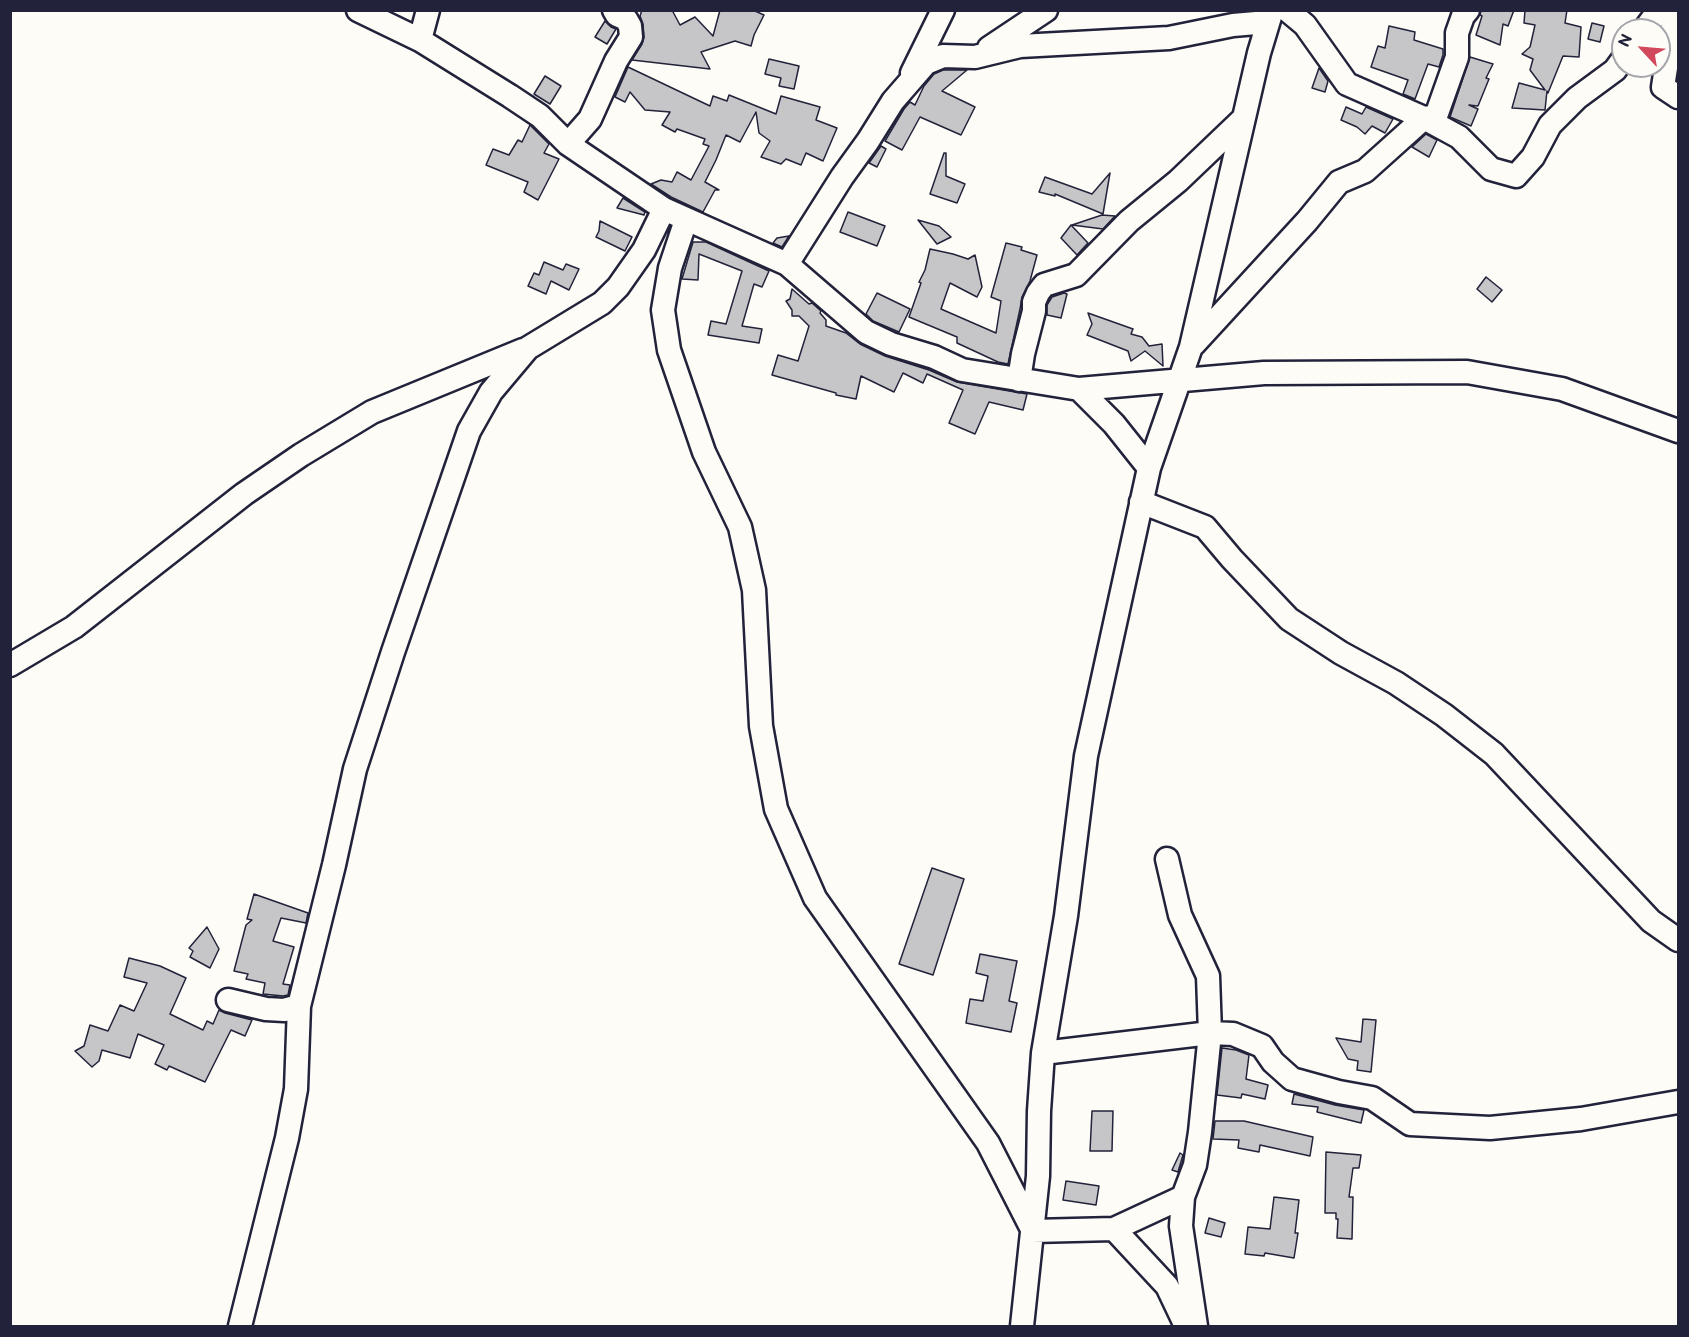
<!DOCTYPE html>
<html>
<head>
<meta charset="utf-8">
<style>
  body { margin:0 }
  #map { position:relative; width:1689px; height:1337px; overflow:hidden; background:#fdfcf7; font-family:"Balsamiq Sans",sans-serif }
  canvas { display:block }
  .frame { position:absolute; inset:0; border:12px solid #22223b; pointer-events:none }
  .north { position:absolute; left:1611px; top:18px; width:60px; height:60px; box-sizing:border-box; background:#fdfcf7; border:2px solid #a5a5ac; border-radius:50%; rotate:296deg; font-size:16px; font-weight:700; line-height:24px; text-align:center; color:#22223b }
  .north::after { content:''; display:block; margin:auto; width:21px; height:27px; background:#d1495b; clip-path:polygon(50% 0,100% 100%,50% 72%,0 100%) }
</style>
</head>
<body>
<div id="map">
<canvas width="1689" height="1337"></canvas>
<div class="frame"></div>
<div class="north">N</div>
</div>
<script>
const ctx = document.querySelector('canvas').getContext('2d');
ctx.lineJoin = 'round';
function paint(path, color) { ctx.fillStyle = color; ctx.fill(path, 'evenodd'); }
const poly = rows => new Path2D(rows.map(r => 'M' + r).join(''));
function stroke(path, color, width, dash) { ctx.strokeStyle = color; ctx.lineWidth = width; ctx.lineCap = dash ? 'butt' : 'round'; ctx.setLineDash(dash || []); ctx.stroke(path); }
const building = poly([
  [642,10,672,10,680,25,695,17,713,36,720,10,755,11,764,15,754,35,751,46,735,41,701,52,710,69,632,60,642,44,644,37,643,24,640,16,642,10],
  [1481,10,1514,10,1508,26,1503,24,1500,45,1476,35,1482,16,1480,15,1481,10],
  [1525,10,1567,10,1565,23,1581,27,1579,57,1563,56,1548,93,1547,91,1545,110,1512,108,1519,83,1545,90,1530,70,1533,59,1522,54,1530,47,1535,25,1524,23,1525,10],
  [605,21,611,27,616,29,607,44,595,37,605,21],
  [1592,23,1604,26,1600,42,1588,39,1592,23],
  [1389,26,1415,32,1414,40,1443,49,1443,55,1439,67,1428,64,1415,99,1403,94,1408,80,1371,67,1378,46,1385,48,1389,26],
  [1470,57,1493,64,1486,78,1489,79,1478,106,1469,105,1478,109,1471,126,1450,117,1470,57],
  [769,59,799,66,794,89,779,86,781,78,765,74,769,59],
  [628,67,710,106,713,96,727,101,729,95,776,114,781,96,820,107,816,120,837,128,823,161,806,153,801,165,786,159,781,164,761,157,770,141,759,133,756,112,740,142,726,135,716,160,705,182,719,190,715,190,703,212,671,197,651,184,661,180,672,182,677,172,691,180,709,146,703,144,705,139,677,129,675,132,662,125,670,112,645,110,630,92,625,102,615,97,628,67],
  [1319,68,1328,81,1325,92,1312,88,1319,68],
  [943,70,967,70,942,91,975,107,961,135,920,117,902,150,885,141,904,109,910,102,915,105,924,86,934,74,943,70],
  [545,76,561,86,550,104,534,94,545,76],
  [1346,107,1362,114,1366,107,1393,119,1385,133,1372,126,1365,134,1357,127,1341,120,1346,107],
  [530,125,549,144,544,153,559,159,538,200,524,192,528,182,486,165,493,149,509,155,518,140,522,142,530,125],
  [1426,134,1437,140,1429,157,1412,147,1426,134],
  [881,146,886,149,877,167,869,163,881,146],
  [944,153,946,153,946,176,965,184,957,203,930,194,944,153],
  [1110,173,1103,214,1055,194,1055,196,1039,192,1045,177,1092,194,1110,173],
  [623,198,645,212,644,215,617,208,623,198],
  [848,212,885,226,877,246,840,232,848,212],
  [1102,215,1115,216,1103,229,1072,225,1102,215],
  [918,220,939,226,951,237,937,244,918,220],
  [600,221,632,237,625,251,596,237,599,231,600,221],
  [1071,225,1088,243,1077,255,1061,238,1071,225],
  [789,236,782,247,773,243,777,238,789,236],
  [693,242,706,242,769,271,762,287,754,284,742,326,762,329,759,343,708,335,711,321,726,324,742,271,699,254,698,280,682,279,693,242],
  [1006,243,1022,247,1021,250,1037,255,1030,281,1022,297,1020,309,1008,364,998,362,957,343,957,337,909,317,921,283,919,282,925,270,930,249,953,254,968,259,975,255,982,287,977,297,950,283,941,309,996,333,1001,301,991,297,1006,243],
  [544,262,563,270,566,264,579,269,569,290,551,281,546,294,528,286,534,273,539,275,544,262],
  [1486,277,1502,290,1492,302,1477,289,1486,277],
  [792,289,809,304,812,303,821,311,820,313,826,320,826,326,846,333,860,344,885,356,929,370,957,382,1027,394,1023,410,989,402,975,434,949,423,963,390,927,374,923,383,903,373,894,392,861,376,856,399,836,395,836,393,772,375,778,355,798,361,809,326,799,316,792,316,792,310,786,301,790,299,792,289],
  [877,293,910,309,899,332,873,321,866,314,877,293],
  [1064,293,1067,294,1061,318,1047,315,1047,305,1052,297,1064,293],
  [1088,313,1133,329,1131,334,1142,337,1149,346,1162,344,1163,366,1145,351,1131,361,1128,351,1087,335,1092,324,1088,313],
  [932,868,964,879,933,975,899,964,932,868],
  [254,894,308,913,306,923,281,918,273,941,294,947,283,984,290,985,288,995,283,996,263,994,265,983,246,979,248,974,234,971,246,925,252,920,247,919,254,894],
  [207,927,219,949,210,968,190,957,193,951,189,948,207,927],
  [980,954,1017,961,1009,1001,1017,1003,1011,1032,966,1023,970,999,983,1001,988,976,976,973,980,954],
  [129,958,160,966,186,978,170,1014,203,1030,207,1021,213,1024,219,1010,225,1013,252,1020,245,1036,231,1030,205,1082,169,1066,167,1070,155,1064,164,1045,138,1034,130,1058,102,1050,99,1061,92,1067,75,1051,84,1046,90,1025,108,1031,120,1005,134,1011,147,983,124,977,129,958],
  [1363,1019,1376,1020,1371,1072,1357,1070,1358,1061,1348,1059,1336,1038,1361,1042,1363,1019],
  [1222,1048,1236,1050,1249,1055,1246,1079,1268,1085,1265,1099,1242,1094,1241,1098,1217,1095,1222,1048],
  [1294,1094,1335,1105,1364,1110,1361,1123,1317,1112,1318,1107,1292,1104,1294,1094],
  [1092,1111,1113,1111,1112,1151,1090,1151,1092,1111],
  [1215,1121,1244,1121,1313,1137,1310,1156,1260,1145,1259,1152,1238,1148,1239,1140,1213,1139,1215,1121],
  [1326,1152,1361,1155,1359,1168,1353,1168,1349,1197,1353,1197,1352,1239,1337,1238,1338,1219,1336,1219,1336,1213,1325,1213,1326,1152],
  [1180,1153,1183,1155,1178,1172,1172,1170,1180,1153],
  [1066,1181,1099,1186,1096,1205,1063,1200,1066,1181],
  [1274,1197,1299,1200,1295,1233,1298,1233,1294,1258,1265,1253,1264,1256,1245,1254,1248,1227,1270,1229,1274,1197],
  [1209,1218,1225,1223,1221,1237,1205,1233,1209,1218]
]);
paint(building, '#c6c6c8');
stroke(building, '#22223b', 1.5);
const minor = poly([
  [358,10,420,40,510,96,540,116,568,144,664,209,787,264,866,332,891,344,934,357,962,370,1079,389,1264,373,1467,372,1562,389,1678,431],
  [1287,10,1305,25,1347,84,1424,118,1436,116,1457,57,1457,33,1463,16,1468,10],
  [1675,10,1663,87,1678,97],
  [1644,30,1659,10],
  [420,40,428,10],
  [989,48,1046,10],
  [912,73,943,10],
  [568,144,590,119,616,61,631,37,630,26,626,19,617,15,614,10],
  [686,220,670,268,663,310,669,350,704,452,740,527,754,590,761,726,776,809,815,898,988,1143,1033,1231,1114,1229,1167,1286,1186,1326],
  [787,264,842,177,868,141,893,101,926,63,943,56,975,57,1020,46,1169,38,1233,25,1268,22],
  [1194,344,1307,221,1339,182,1365,171,1424,118,1459,137,1491,169,1516,176,1533,157,1550,125,1577,98,1615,70,1623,59],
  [1019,380,1023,354,1034,311,1034,302,1038,293,1044,285,1076,275,1129,221,1178,181,1244,118],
  [1079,389,1114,424,1149,468],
  [1141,502,1205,527,1232,559,1289,619,1341,653,1396,683,1444,715,1494,754,1651,921,1678,940],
  [10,665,74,627,244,494,301,455,372,412,523,350],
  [1167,859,1180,915,1208,976,1210,1033,1200,1132,1195,1165,1183,1197,1181,1226,1196,1326],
  [228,1000,266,1009,284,1010,299,1006],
  [1043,1053,1210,1033,1233,1034,1262,1046,1273,1062,1292,1079,1339,1092,1372,1098,1410,1124,1490,1128,1581,1119,1678,1102],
  [1114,1229,1183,1197],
  [240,1326,287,1138,296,1089,299,1006,334,865,355,769,393,652,469,431,491,392,528,348,602,303,618,287,644,250,664,209],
  [1022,1326,1038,1176,1039,1111,1043,1053,1066,916,1086,756,1149,468,1191,347,1259,53,1272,10]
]);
stroke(minor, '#22223b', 27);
stroke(minor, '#fdfcf7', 22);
</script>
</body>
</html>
